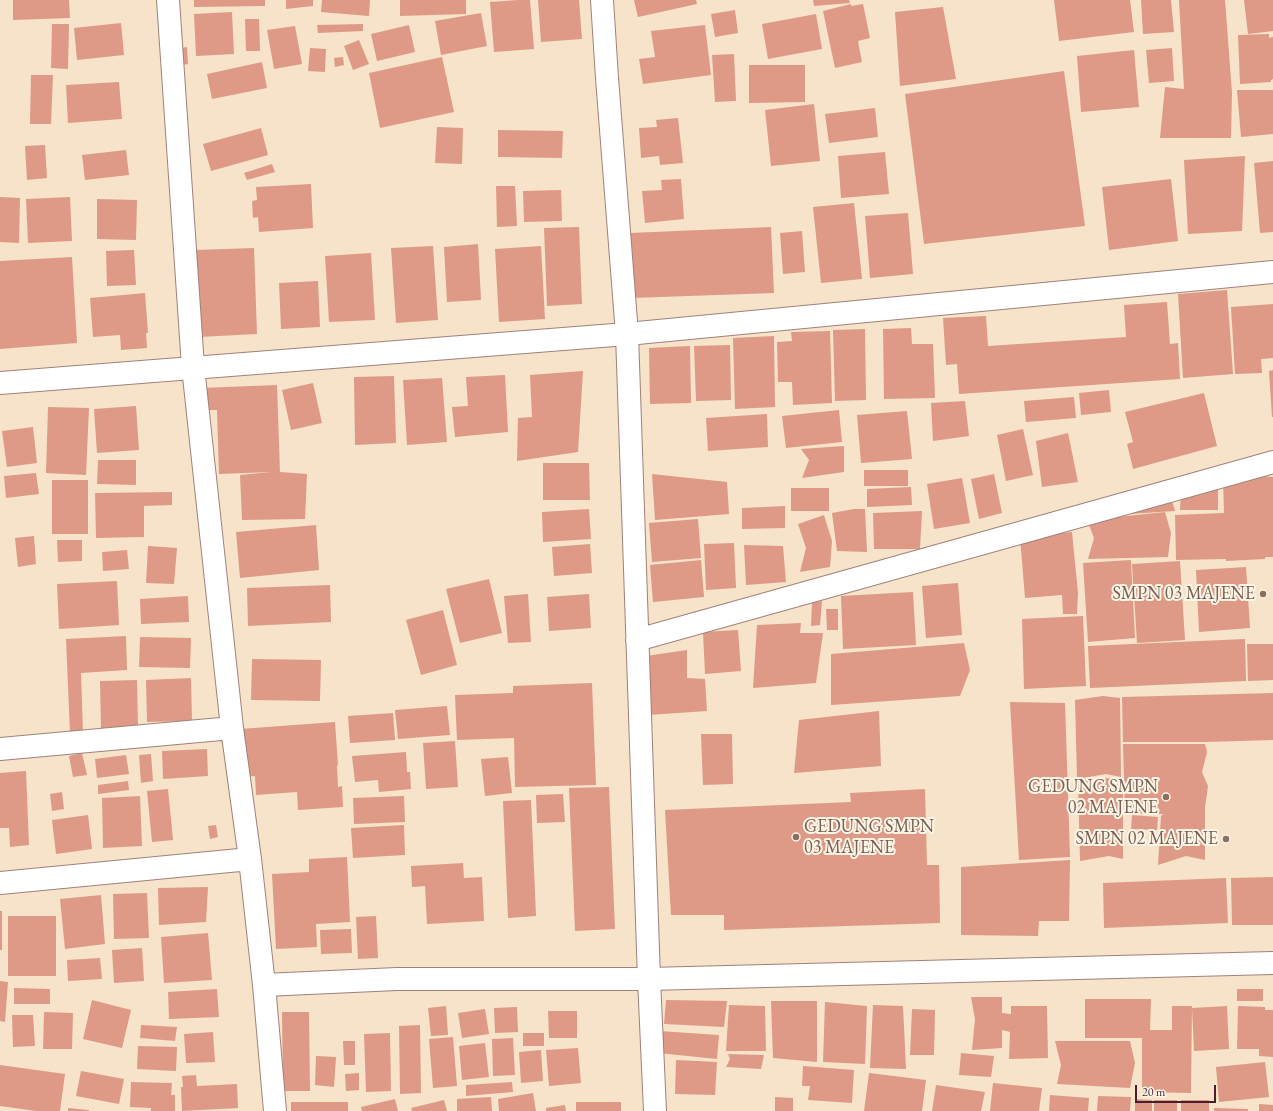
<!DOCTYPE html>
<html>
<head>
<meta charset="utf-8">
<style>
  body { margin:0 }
  #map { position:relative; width:1273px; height:1111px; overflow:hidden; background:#f6e3ca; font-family:"EB Garamond",serif }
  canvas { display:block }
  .scale { position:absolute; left:1135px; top:1085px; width:81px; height:18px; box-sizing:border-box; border:2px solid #4a1f2b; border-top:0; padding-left:5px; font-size:12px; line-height:14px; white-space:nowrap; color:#4a1f2b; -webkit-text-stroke:3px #fcf5e5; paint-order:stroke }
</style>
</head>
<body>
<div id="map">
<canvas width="1273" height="1111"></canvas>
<div class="scale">20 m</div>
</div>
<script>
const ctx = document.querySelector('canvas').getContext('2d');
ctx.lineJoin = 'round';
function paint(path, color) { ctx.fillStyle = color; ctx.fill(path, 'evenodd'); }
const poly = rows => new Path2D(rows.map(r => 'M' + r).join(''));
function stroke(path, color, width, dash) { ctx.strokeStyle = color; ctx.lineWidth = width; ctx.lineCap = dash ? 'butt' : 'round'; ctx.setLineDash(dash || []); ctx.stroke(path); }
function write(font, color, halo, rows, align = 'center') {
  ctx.font = font + ' "EB Garamond",serif'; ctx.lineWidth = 4; ctx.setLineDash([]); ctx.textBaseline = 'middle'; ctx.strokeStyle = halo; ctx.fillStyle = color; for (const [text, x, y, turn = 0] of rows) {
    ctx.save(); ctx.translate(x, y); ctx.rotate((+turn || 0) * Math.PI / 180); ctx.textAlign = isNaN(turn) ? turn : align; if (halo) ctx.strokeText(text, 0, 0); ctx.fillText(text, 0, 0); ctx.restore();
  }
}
paint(poly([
  [13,0,69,0,70,18,13,20],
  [194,0,265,0,265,6,194,7],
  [286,0,313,0,313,6,286,9],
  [322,0,370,0,369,16,321,12],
  [400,0,466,0,466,14,400,16],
  [518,0,530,0,534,49,494,52,490,2],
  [538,0,579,0,582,39,541,42],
  [634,0,696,0,697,4,638,17],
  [813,0,849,0,850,3,814,6],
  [1054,0,1130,0,1134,32,1059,41],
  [1141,0,1171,0,1174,32,1143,34],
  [1179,0,1225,0,1232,93,1231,138,1160,138,1165,87,1184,89],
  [1244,0,1273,0,1273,31,1248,34],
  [851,4,851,6,863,4,870,38,858,41,862,62,835,68,823,11],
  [943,7,956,79,900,86,895,12],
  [735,10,738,33,715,37,711,14],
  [232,12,234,54,196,56,194,14],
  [481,13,487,46,441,55,435,21],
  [816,14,822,49,768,59,762,24],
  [245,19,259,19,260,51,246,51],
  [121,23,124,55,77,60,74,28],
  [52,24,69,24,68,69,51,68],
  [363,24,363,31,318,33,317,25],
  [409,25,415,52,377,61,371,34],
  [705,25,711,75,643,84,639,59,655,57,651,31],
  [295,26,302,64,274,69,267,30],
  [1269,34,1269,38,1273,37,1273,79,1271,80,1271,82,1240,84,1238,35],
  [359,40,369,64,353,70,344,46],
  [187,47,188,64,182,65,181,48],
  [310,48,326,49,325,72,308,71],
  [1172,48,1174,81,1149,83,1146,50],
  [1134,50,1139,107,1081,112,1077,56],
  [734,54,736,101,715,102,712,55],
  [343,57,344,65,335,67,334,58],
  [442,57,454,112,380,128,369,73],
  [262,62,267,88,212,99,207,74],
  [749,65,805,65,805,102,749,103],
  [1064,71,1085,226,924,244,905,94],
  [31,75,53,75,51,124,30,124],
  [119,82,122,119,68,123,66,85],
  [1237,90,1273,90,1273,134,1241,137],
  [814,104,820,161,771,166,765,110],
  [875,108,878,137,829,143,825,114],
  [678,118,683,163,660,165,659,156,641,158,639,128,657,127,656,120],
  [437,127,463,128,462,164,435,163],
  [261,128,268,155,211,171,203,144],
  [498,130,563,131,562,158,498,157],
  [45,145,47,178,27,180,25,146],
  [126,150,129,175,85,180,82,155],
  [885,152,889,194,841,198,838,156],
  [1245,156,1242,231,1188,234,1184,160],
  [1273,161,1273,232,1260,233,1254,163],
  [272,164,275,172,247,180,244,173],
  [681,179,684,219,645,223,642,191,662,190,661,180],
  [1171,179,1178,241,1109,250,1102,187],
  [311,184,313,228,259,232,258,217,253,218,252,201,257,200,256,187],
  [496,186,515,186,517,226,497,227],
  [561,190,562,221,524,222,523,191],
  [0,197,20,198,19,243,0,242],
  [70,197,72,241,28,243,26,199],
  [97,199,137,200,136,240,97,239],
  [854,203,862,279,821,283,813,207],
  [908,213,913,274,870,278,865,216],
  [579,227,582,304,547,306,544,228],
  [771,227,774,293,632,298,630,233],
  [802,231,805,272,783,274,780,233],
  [478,244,481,300,447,302,444,247],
  [433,246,438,320,396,323,391,248],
  [541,246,545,319,499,322,495,249],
  [254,248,257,334,199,337,195,250],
  [134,250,136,285,107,286,106,251],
  [371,253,375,320,329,322,325,256],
  [72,257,77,343,0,349,0,261],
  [318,281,320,327,281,329,279,283],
  [1227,290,1233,374,1183,378,1178,294],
  [145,293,148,333,146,333,147,348,121,350,120,335,93,337,90,298],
  [1167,302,1170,344,1178,343,1180,379,959,394,957,364,946,365,943,318,986,316,988,346,1126,337,1124,305],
  [1273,304,1273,358,1261,359,1262,373,1235,374,1231,307],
  [911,328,912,344,933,344,935,398,884,399,883,329],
  [865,329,866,400,835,401,833,330],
  [830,331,832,403,793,405,792,382,778,382,777,342,792,341,791,332],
  [774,336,775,407,735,409,733,338],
  [730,345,731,400,696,401,694,346],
  [690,346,691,403,650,404,649,348],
  [1273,370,1273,417,1272,417,1269,371],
  [583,371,578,452,517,461,518,418,532,417,530,375],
  [505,375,508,432,455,437,452,407,468,406,466,377],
  [394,376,396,443,355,445,354,377],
  [442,378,447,442,407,445,403,380],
  [313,383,322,423,291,430,282,390],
  [277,385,280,472,307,474,305,519,242,520,240,475,271,472,219,474,217,410,201,410,201,388],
  [1109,390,1111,412,1081,415,1079,393],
  [1204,393,1217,446,1133,469,1127,444,1133,442,1125,412],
  [1074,397,1076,418,1026,422,1024,401],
  [965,401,969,436,933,441,931,403],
  [136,406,139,450,97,453,94,409],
  [48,407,89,408,86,475,46,473],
  [839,410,842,442,786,448,782,416],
  [907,411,912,459,861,463,857,415],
  [767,414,768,447,708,451,706,418],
  [33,427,37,463,7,467,2,431],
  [1023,429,1033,475,1006,481,997,435],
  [1068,433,1078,482,1042,487,1036,441],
  [844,446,844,472,802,478,809,460,801,449],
  [98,460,136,460,136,485,97,484],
  [543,463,589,463,590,500,543,500],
  [864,470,908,470,908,486,864,486],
  [36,473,39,494,6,498,4,476],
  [652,474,727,482,729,514,655,520],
  [994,474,1002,513,979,519,971,479],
  [1261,476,1273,477,1273,557,1265,557,1265,559,1226,561,1226,559,1176,560,1175,515,1224,513,1223,478],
  [962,478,970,523,934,529,927,484],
  [52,480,88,480,88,534,52,534],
  [1218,480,1218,510,1180,510,1181,490],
  [911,487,912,505,867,507,867,489],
  [791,488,829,488,829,511,791,511],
  [172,492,172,505,144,506,144,537,96,538,95,493],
  [1170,494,1175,511,1129,514,1127,506],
  [785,506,785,528,742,529,742,508],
  [589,509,591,539,543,542,542,512],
  [854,509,865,509,867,552,837,551,832,513],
  [922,511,920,549,874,549,873,513],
  [1165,512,1171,533,1168,557,1088,559,1094,538,1087,520],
  [824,515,832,541,830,567,800,572,806,548,798,524],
  [698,519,701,558,652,562,649,523],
  [316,525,319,570,240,578,236,532],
  [1072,532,1078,593,1077,614,1063,614,1062,595,1025,598,1020,537],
  [34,536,36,564,18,567,15,538],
  [57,540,82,540,82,561,58,562],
  [734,543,736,588,706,590,704,544],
  [590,544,592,573,554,576,552,547],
  [744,545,783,546,786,582,746,585],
  [148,546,177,548,174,584,146,583],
  [127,550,129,569,103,571,102,552],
  [701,560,704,597,653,602,650,565],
  [1131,560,1135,638,1088,642,1083,563],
  [1180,561,1185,640,1137,643,1132,564],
  [1246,567,1250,628,1199,632,1196,570],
  [489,579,502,633,460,643,446,589],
  [117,581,119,625,59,629,57,584],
  [958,583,962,635,926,638,922,586],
  [330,585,331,622,248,626,247,588],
  [913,592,916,645,843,649,841,596],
  [528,594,531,642,508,643,504,596],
  [589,594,591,628,549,631,547,597],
  [188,596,189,622,141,624,140,599],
  [822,601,820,625,811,626,812,602],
  [826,609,838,609,838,630,827,630],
  [443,610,457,665,421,675,406,620],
  [1083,616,1086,686,1024,689,1022,619],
  [801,623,800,633,823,633,816,683,753,688,757,625],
  [738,630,741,671,705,674,703,632],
  [126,636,127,670,81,673,83,733,70,733,66,639],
  [140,637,191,638,190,668,139,667],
  [1245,639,1246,681,1090,688,1088,646],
  [964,643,970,670,960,696,831,705,831,654],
  [1247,644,1273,644,1273,680,1248,681],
  [687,650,687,678,705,679,707,711,648,715,646,656],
  [252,659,321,660,320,701,251,700],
  [191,678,192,721,147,722,146,680],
  [137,680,138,727,101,728,100,681],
  [592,683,596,785,515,787,514,738,457,740,455,695,513,693,513,686],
  [1273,693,1273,740,1205,742,1123,742,1122,697],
  [1103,696,1120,698,1121,777,1106,774,1077,779,1075,700],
  [1010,702,1065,703,1070,857,1019,860],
  [447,706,450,735,398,739,395,710],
  [879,711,881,766,794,773,799,720],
  [393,713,395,740,350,743,348,716],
  [335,722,338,765,337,766,338,787,342,786,343,807,298,810,297,792,256,795,255,776,244,777,240,729],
  [701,734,732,734,733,784,703,785],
  [455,741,458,787,426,789,423,743],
  [1123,744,1205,744,1207,752,1202,772,1208,786,1205,808,1205,860,1186,856,1158,865,1161,816,1163,814,1125,813],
  [207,749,208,776,163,779,162,751],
  [406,752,407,772,410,772,411,789,379,792,378,780,355,782,352,756],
  [82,753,87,775,73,777,69,756],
  [151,754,153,781,141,783,139,755],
  [126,755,129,774,97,778,95,759],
  [508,757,512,793,485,796,481,759],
  [26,771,29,845,10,847,9,828,0,828,0,773],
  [1105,778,1123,780,1123,859,1109,856,1080,861,1078,781],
  [128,781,129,790,98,794,98,785],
  [609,787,615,929,575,931,569,788],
  [168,789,173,840,152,842,147,791],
  [925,789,927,865,939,865,940,923,724,930,724,915,671,915,665,810,851,802,850,793],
  [62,792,64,809,52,811,50,794],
  [563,794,565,822,537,823,536,795],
  [140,796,142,846,103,848,102,798],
  [404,796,405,822,354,824,353,798],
  [531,800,536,916,508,918,503,801],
  [88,815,92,849,56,854,52,820],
  [1132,815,1158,817,1157,830,1131,829],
  [216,825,218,837,210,839,208,826],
  [404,825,405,855,353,858,351,828],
  [347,857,350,922,316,924,317,947,276,949,272,874,309,872,309,859],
  [1070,860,1069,921,1039,921,1038,936,961,935,961,867],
  [463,863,464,878,482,877,484,921,427,924,425,886,412,887,411,866],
  [1273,877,1273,925,1232,925,1231,878],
  [1226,878,1228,923,1104,928,1103,883],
  [208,887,206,922,159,925,158,888],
  [147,893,149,938,114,939,113,894],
  [101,895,105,944,65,949,60,899],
  [0,911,2,911,2,950,0,950],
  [8,916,56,916,56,976,8,976],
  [376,916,378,958,358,959,356,917],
  [351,929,352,953,321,954,320,930],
  [208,933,212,980,164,983,161,937],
  [142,948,144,981,114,983,112,950],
  [100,958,102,979,68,981,67,960],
  [0,981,8,982,5,1022,0,1021],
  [14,988,50,989,50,1004,14,1004],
  [217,989,219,1017,169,1019,168,992],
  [1237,989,1263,989,1263,1001,1237,1001],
  [971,997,1002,997,1002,1013,1011,1014,1011,1006,1047,1006,1048,1058,1009,1059,1010,1032,1002,1030,1002,1048,972,1050,975,1019],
  [1085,999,1151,999,1150,1030,1172,1030,1172,1006,1192,1006,1191,1093,1142,1092,1142,1038,1085,1038],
  [92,1000,131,1010,122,1048,83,1039],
  [666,1000,727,1001,724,1027,664,1024],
  [771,1001,817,1001,817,1062,773,1058],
  [825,1002,867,1006,865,1064,823,1062],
  [729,1005,765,1006,766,1051,726,1051],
  [873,1005,903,1006,906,1069,870,1068],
  [446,1006,448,1035,431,1036,428,1008],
  [1227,1006,1229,1049,1194,1051,1192,1008],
  [1238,1006,1265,1007,1265,1010,1273,1010,1273,1057,1259,1056,1259,1049,1237,1049],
  [517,1007,518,1032,495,1033,494,1008],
  [485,1009,489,1034,462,1038,458,1013],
  [912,1009,935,1010,934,1055,910,1055],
  [548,1011,577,1011,577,1038,549,1038],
  [44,1012,73,1013,72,1049,43,1049],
  [282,1012,309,1012,310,1091,283,1091],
  [12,1015,33,1015,35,1046,13,1047],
  [141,1025,177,1027,175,1041,140,1038],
  [420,1025,421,1093,400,1094,399,1026],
  [659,1031,719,1035,717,1059,658,1053],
  [213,1032,215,1062,186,1063,184,1034],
  [390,1033,391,1091,366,1092,364,1034],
  [523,1033,544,1033,544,1046,523,1046],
  [453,1037,457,1086,433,1088,429,1039],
  [513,1038,515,1075,493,1076,492,1039],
  [343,1041,355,1041,355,1065,344,1065],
  [1055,1041,1130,1041,1135,1063,1130,1088,1057,1084,1061,1065],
  [485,1043,489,1077,462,1080,459,1046],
  [138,1046,177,1047,176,1071,137,1069],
  [578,1048,581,1083,549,1086,546,1050],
  [541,1050,543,1081,521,1083,519,1052],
  [961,1053,994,1056,991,1077,959,1075],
  [728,1054,764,1055,761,1069,726,1067,730,1059],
  [316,1056,336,1057,334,1087,315,1085],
  [676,1060,717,1062,715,1095,675,1094],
  [1265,1062,1269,1097,1219,1102,1216,1067],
  [0,1065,65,1074,60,1111,36,1111,0,1106],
  [803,1066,854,1070,852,1103,808,1100,810,1086,802,1086],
  [81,1071,124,1079,119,1104,76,1096],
  [359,1073,359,1090,346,1091,345,1074],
  [869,1073,926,1080,922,1111,864,1111],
  [196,1075,197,1086,237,1084,238,1108,182,1111,181,1087,183,1087,182,1076],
  [131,1082,172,1083,171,1095,175,1095,175,1111,151,1111,151,1108,130,1107],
  [512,1082,513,1092,466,1096,466,1085],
  [993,1083,1042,1088,1039,1111,990,1111],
  [936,1085,985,1092,981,1111,932,1111],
  [533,1093,536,1111,499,1111,498,1099],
  [1050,1095,1089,1098,1088,1111,1049,1111],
  [1098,1096,1131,1097,1130,1111,1097,1111],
  [491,1097,492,1111,457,1111,457,1099],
  [775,1097,793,1098,793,1111,775,1111],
  [395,1099,398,1111,362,1111,361,1107],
  [1135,1099,1152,1100,1152,1111,1135,1111],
  [444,1100,447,1111,412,1111,411,1108],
  [1154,1100,1177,1100,1177,1111,1154,1111],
  [1181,1100,1209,1100,1209,1111,1181,1111],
  [291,1102,348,1102,348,1111,291,1111],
  [576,1102,621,1102,621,1111,576,1111],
  [1259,1104,1273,1105,1273,1111,1259,1111],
  [565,1105,566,1111,546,1111,546,1108],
  [68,1108,89,1110,89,1111,68,1111],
  [1214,1108,1248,1109,1248,1111,1214,1111]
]), '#de9a86');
const minor = poly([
  [168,0,193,367,232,728,250,859,264,985,275,1111],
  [602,0,607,78,627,334,649,979,655,1111],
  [0,383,627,334,1273,272],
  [637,640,1273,462],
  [0,749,232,728],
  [0,883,250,859],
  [264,985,397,979,649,979,1273,963]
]);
stroke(minor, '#a0817a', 24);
stroke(minor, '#fff', 22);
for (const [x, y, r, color] of [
  [1263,594,4,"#8d6e63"],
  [1166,797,4,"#8d6e63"],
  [796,837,4,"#8d6e63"],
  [1226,839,4,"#8d6e63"]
]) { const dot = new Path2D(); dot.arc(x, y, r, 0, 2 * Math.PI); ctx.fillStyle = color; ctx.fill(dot); stroke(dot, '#fcf5e5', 1.5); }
write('18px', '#785e54', '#fcf5e5', [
  ["SMPN 03 MAJENE",1255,594],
  ["GEDUNG SMPN",1158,787],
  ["02 MAJENE",1158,808],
  ["GEDUNG SMPN",804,827,"left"],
  ["03 MAJENE",804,848,"left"],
  ["SMPN 02 MAJENE",1218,839]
], 'right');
</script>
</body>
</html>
